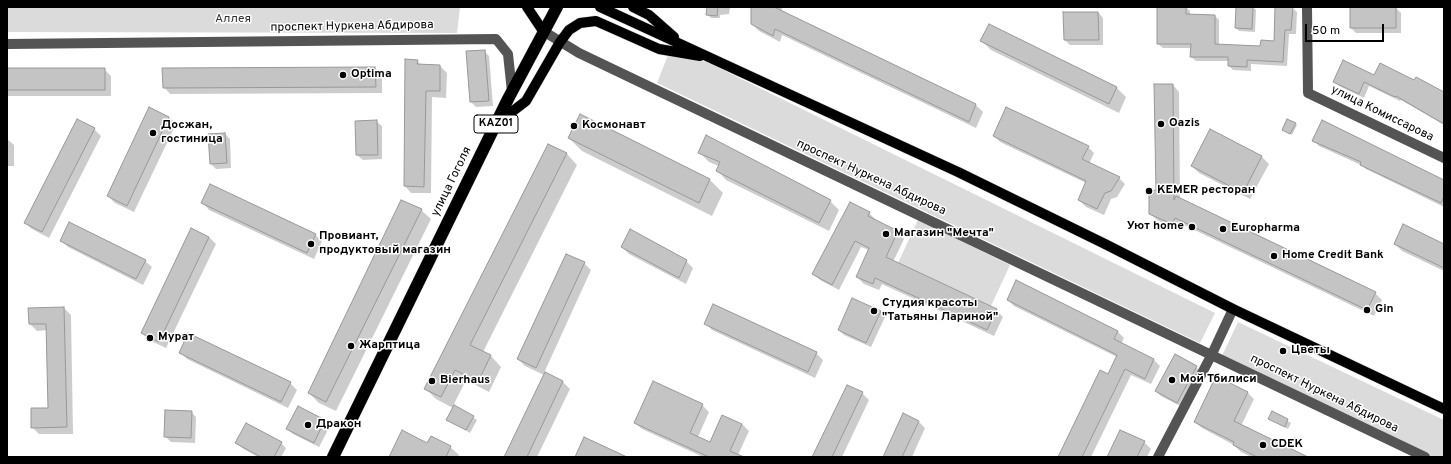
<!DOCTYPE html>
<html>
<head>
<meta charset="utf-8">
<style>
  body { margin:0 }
  #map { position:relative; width:1451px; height:464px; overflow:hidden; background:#fff; font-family:Overpass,sans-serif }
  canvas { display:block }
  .frame { position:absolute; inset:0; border:8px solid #000; pointer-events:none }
  .scale { position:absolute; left:1305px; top:24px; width:79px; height:18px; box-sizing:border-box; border:2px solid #000; border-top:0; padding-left:5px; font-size:12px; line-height:14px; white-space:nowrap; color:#000; -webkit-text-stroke:3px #fff; paint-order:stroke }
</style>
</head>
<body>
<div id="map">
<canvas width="1451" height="464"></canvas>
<div class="frame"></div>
<div class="scale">50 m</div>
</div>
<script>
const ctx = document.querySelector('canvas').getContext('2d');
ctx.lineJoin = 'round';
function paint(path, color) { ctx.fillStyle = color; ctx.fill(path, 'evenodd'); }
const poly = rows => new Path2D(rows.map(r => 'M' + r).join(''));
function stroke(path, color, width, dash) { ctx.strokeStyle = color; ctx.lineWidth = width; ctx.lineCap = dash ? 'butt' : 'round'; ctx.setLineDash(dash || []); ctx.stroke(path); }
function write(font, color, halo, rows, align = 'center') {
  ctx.font = font + ' Overpass,sans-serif'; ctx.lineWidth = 3; ctx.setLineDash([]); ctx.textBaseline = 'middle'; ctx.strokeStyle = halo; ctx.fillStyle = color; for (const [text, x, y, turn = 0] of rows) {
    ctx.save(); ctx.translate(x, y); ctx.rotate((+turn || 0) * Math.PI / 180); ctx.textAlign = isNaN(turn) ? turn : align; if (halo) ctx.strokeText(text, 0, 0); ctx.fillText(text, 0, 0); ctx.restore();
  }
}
paint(poly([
  [7,7,460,7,457,33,7,32],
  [668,55,707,62,1215,313,1200,343,657,83],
  [918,220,1010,265,991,306,898,263],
  [1238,322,1444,420,1444,457,1426,457,1221,358]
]), '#dbdbdb');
paint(poly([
  [708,7,730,7,729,14,720,15,720,18,711,18,707,14],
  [752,7,782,7,782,12,976,105,983,112,976,128,782,35,780,42,759,31,752,24],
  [1158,7,1186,7,1190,11,1190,16,1215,16,1219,20,1219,45,1261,47,1274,42,1276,7,1292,8,1297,12,1296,34,1289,34,1287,66,1251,64,1251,71,1233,70,1229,66,1229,61,1196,61,1191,57,1192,48,1163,48,1158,44],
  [1237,7,1253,7,1256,10,1255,32,1239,31,1236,28],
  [1396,8,1401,13,1401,33,1356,33,1351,28],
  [1098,12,1103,18,1103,45,1070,45,1065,40],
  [981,40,1117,88,1126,97,1119,113,991,50],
  [484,51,489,56,493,106,476,107,471,102],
  [417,61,422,66,440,66,447,73,446,98,432,97,431,193,411,193,405,186],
  [375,68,382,75,382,93,170,94,164,87,163,69],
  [7,69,104,69,111,76,111,96,7,96],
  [1375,76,1444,94,1444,125,1401,100,1400,101,1369,86,1364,98,1339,86,1334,81],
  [1173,85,1179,92,1180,199,1375,293,1382,300,1374,316,1182,224,1179,231,1157,220,1150,213,1157,191],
  [150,108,169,117,176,124,134,212,115,203,108,196],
  [580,116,710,180,723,193,712,216,582,151,569,138],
  [376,121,382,126,382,159,363,160,357,155],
  [1295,124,1297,125,1292,135,1285,131],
  [94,129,101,136,49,238,32,229,25,223],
  [1210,130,1262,157,1269,164,1250,199,1199,173,1192,166],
  [225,134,230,139,231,168,216,169,211,164],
  [994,136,1088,147,1094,153,1089,164,1119,178,1125,184,1117,197,1111,199,1104,215,1086,207,1079,200,1086,183,1000,142],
  [7,139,14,145,14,166,7,166],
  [1313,140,1444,181,1444,207,1366,169,1361,165,1319,146],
  [548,145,567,154,577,165,483,352,491,356,501,367,489,392,466,380,453,406,477,420,470,433,447,419,453,408,436,399,425,388],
  [700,153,830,201,839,210,829,231,726,180,717,170,719,166,709,162],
  [203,203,315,235,322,241,314,259,209,210],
  [421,210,431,219,336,411,319,403,309,393],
  [869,213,876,220,897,232,904,239,893,262,996,310,1003,317,994,336,882,284,879,290,864,284,857,277,869,250,861,247,839,290,820,280,813,274],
  [192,229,209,237,216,244,166,348,149,340,142,333],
  [61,240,145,261,152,267,143,285,68,247],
  [1395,244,1444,245,1444,271,1402,251],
  [622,247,686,261,693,268,686,284,629,254],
  [584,263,591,270,544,373,563,382,570,389,537,457,505,457,544,375,525,366,518,359],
  [1008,300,1118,332,1124,338,1121,344,1154,360,1160,366,1151,384,1131,375,1091,457,1059,457,1108,375,1117,357,1014,306],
  [714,305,816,353,823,360,815,378,712,330,705,323],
  [64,308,71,315,73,434,39,434,32,427,49,409,47,330,37,331,30,324],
  [880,312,885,317,871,347,844,335,839,330],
  [180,352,290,383,297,390,288,408,187,359],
  [1196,367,1201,372,1182,407,1161,396,1156,391],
  [862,393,869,400,842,457,813,457],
  [1248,393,1254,399,1241,426,1305,457,1251,457,1241,452,1234,445,1202,428,1195,422],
  [702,405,709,412,698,437,710,443,742,424,749,431,738,455,739,457,703,457,642,429,635,423],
  [191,412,196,417,195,443,171,442,165,436],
  [1272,412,1291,423,1288,429,1269,419],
  [325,420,330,426,319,447,293,434,288,429],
  [919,422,925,428,912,457,884,457],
  [1144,442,1151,449,1147,457,1108,457],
  [237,443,281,443,286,448,281,457,258,457,242,448],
  [428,445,450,447,459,455,458,457,390,457]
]), '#0003');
const building = poly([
  [707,7,718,7,717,16,706,15,707,7],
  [751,7,774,7,976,104,969,122,775,29,773,36,751,24,751,7],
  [1157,7,1186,7,1186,14,1215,15,1215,44,1260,46,1261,40,1274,41,1275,7,1293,7,1291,30,1285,30,1283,62,1247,60,1247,67,1228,66,1228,57,1190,57,1191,44,1157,44,1157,7],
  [1236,7,1253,7,1252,29,1235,28,1236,7],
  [1350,7,1396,7,1396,28,1350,28,1350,7],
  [1063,12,1098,12,1099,40,1064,40,1063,12],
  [989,24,1117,87,1109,104,980,41,989,24],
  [485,50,489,101,470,102,466,51,485,50],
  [405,59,418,60,417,64,440,65,440,91,426,91,424,187,404,186,405,59],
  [1343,60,1374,75,1380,63,1414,80,1416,77,1444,92,1444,124,1396,96,1395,97,1364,82,1359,94,1333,82,1343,60],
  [375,67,376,87,163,88,162,68,375,67],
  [7,68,105,68,105,90,7,90,7,68],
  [1154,84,1173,84,1174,200,1176,196,1376,292,1367,310,1175,218,1172,224,1149,214,1149,191,1156,190,1154,84],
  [149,107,169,117,127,206,107,196,149,107],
  [1006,107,1089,146,1082,159,1120,177,1111,191,1105,193,1097,209,1078,200,1086,181,993,136,1006,107],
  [580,114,710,179,699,203,568,138,580,114],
  [77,119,95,128,42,232,24,223,77,119],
  [1287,119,1296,123,1290,134,1282,130,1287,119],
  [377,120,378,155,356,155,355,121,377,120],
  [1322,120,1444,180,1444,197,1441,203,1360,165,1361,162,1312,141,1322,120],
  [1210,129,1262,156,1243,193,1191,166,1210,129],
  [225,133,227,163,210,164,208,134,225,133],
  [706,135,831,200,819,223,716,171,720,162,698,153,706,135],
  [548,144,567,153,470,345,491,355,478,382,455,370,441,397,424,389,548,144],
  [210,184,316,234,307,253,201,203,210,184],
  [401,200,422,209,326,402,308,393,401,200],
  [850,202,870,212,868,216,898,231,886,257,997,309,987,330,875,278,873,284,856,277,869,248,855,241,832,285,812,274,850,202],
  [69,222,146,260,136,279,60,241,69,222],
  [1403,224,1444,244,1444,268,1394,244,1403,224],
  [191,228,209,237,159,342,141,333,191,228],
  [630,229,687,260,679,278,621,247,630,229],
  [566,254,585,262,536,368,517,359,566,254],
  [1016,280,1118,331,1114,339,1154,359,1145,379,1125,369,1082,457,1058,457,1100,370,1108,374,1117,355,1007,300,1016,280],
  [852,298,881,311,866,343,838,330,852,298],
  [713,304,817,352,808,372,704,324,713,304],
  [64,307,67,427,31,428,31,408,48,408,46,324,29,324,28,308,64,307],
  [188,333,291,382,281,402,179,353,188,333],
  [1175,354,1197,366,1177,403,1155,391,1175,354],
  [545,372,563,381,527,457,504,457,545,372],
  [1216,376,1248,392,1234,421,1308,457,1257,457,1233,445,1234,442,1194,422,1216,376],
  [653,381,703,404,690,433,710,442,722,415,742,424,730,451,744,457,709,457,634,423,653,381],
  [847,385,863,392,832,457,812,457,847,385],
  [454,405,474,416,466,430,446,420,454,405],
  [298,406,325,420,314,443,286,429,298,406],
  [165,410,192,411,191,438,164,437,165,410],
  [1272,411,1288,419,1285,427,1268,419,1272,411],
  [903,413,919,421,902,457,883,457,903,413],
  [246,423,282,442,274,457,261,457,235,443,246,423],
  [402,430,427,443,431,436,451,446,446,457,389,457,402,430],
  [1120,430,1145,441,1137,457,1107,457,1120,430],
  [584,437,627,457,575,457,584,437]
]);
paint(building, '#c4c4c4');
stroke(building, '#989898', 1);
const major = poly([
  [527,7,543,31],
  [600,7,958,172,1105,244,1233,309,1444,409],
  [633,7,649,15,674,37],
  [496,124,526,101,560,42,569,30,580,23,596,21,659,49,700,56]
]);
const highway = poly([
  [333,457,508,99,557,7]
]);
stroke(major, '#dbdbdb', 11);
stroke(highway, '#dbdbdb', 13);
stroke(poly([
  [1307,7,1308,93,1444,158],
  [543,31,579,53,713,117,1425,457],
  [7,44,496,39,508,54,512,92],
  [1158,457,1212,354,1233,309]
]), '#545454', 10);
stroke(major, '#000', 10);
stroke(highway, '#000', 12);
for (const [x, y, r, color] of [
  [343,75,4,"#000"],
  [1161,124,4,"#000"],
  [574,126,4,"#000"],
  [153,133,4,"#000"],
  [1149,191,4,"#000"],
  [1192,227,4,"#000"],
  [1223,229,4,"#000"],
  [886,234,4,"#000"],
  [311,244,4,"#000"],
  [1274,256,4,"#000"],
  [1367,310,4,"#000"],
  [874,311,4,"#000"],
  [150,338,4,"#000"],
  [351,346,4,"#000"],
  [1283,351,4,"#000"],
  [1172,380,4,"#000"],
  [432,381,4,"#000"],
  [308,425,4,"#000"],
  [1263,445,4,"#000"]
]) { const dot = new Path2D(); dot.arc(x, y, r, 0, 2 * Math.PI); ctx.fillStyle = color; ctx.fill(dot); stroke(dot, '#fff', 1.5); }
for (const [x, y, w] of [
  [496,124,44]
]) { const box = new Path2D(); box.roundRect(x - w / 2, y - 9, w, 18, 3); ctx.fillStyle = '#fff'; ctx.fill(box); stroke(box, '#000', 1); }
write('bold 11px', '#000', null, [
  ["KАZ01",496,124]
]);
write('12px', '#323232', '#fff', [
  ["Аллея",233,20]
]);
write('12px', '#000', '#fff', [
  ["проспект Нуркена Абдирова",352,27,-1],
  ["улица Комиссарова",1382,114,26],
  ["проспект Нуркена Абдирова",871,178,25],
  ["улица Гоголя",452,182,-64],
  ["проспект Нуркена Абдирова",1324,394,26]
]);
write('bold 12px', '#000', '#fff', [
  ["Optima",351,75],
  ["Oazis",1169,124],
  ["Досжан,",161,126],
  ["гостиница",161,140],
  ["Космонавт",582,126],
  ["KEMER ресторан",1157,191],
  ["Уют home",1184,227,"right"],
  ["Europharma",1231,229],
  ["Магазин \"Мечта\"",894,234],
  ["Провиант,",319,237],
  ["продуктовый магазин",319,251],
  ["Home Credit Bank",1282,256],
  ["Студия красоты",882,304],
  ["\"Татьяны Лариной\"",882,318],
  ["Gin",1375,310],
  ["Мурат",158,338],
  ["Жарптица",359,346],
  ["Цветы",1291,351],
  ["Мой Тбилиси",1180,380],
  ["Bierhaus",440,381],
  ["Дракон",316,425],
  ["CDEK",1271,445]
], 'left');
</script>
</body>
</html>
